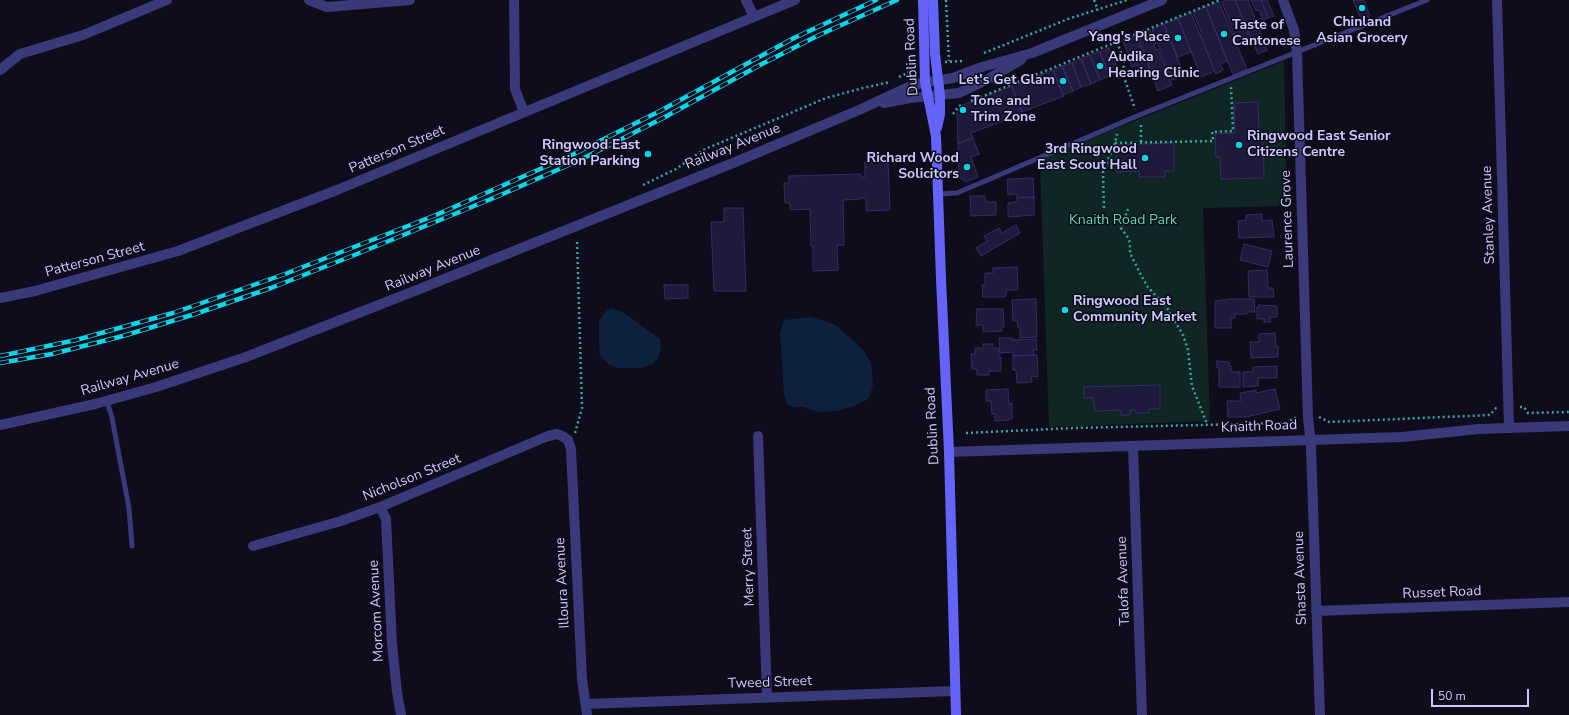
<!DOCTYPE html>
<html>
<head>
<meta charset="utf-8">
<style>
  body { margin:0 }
  #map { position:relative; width:1569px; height:715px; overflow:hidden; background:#0f0c1c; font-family:"Nunito Sans",sans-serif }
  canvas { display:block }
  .scale { position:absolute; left:1431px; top:689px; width:98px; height:18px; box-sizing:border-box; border:2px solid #cec9fd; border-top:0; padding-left:5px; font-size:12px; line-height:14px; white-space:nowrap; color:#cec9fd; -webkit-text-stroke:3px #0f0c1c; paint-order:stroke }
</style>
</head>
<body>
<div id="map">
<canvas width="1569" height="715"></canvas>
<div class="scale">50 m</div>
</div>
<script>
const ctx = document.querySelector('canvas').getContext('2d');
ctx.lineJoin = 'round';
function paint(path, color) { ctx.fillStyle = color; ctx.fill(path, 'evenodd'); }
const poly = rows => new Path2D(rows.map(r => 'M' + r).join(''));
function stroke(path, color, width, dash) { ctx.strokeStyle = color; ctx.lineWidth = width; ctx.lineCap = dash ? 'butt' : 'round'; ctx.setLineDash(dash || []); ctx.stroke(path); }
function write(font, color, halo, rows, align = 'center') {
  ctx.font = font + ' "Nunito Sans",sans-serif'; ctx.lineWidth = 3; ctx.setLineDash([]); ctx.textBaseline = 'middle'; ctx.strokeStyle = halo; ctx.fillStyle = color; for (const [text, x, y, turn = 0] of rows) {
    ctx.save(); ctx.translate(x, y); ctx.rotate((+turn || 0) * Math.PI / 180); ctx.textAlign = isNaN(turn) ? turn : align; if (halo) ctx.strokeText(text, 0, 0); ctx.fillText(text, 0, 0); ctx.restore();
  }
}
paint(poly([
  [1284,61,1287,206,1203,208,1210,421,1049,427,1040,164,1045,157]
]), '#0f2625');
paint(poly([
  [612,308,623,312,660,339,661,348,658,358,652,364,640,368,620,368,611,366,605,361,600,355,599,345,599,321,606,311],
  [811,317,834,324,862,348,871,363,873,385,869,398,857,405,837,411,819,412,804,407,793,407,787,405,784,393,780,333,784,320]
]), '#0d213f');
const building = poly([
  [1228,0,1235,0,1249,36,1237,41,1222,2,1228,0],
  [1235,0,1248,0,1267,50,1258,54,1235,0],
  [1251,0,1261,0,1268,18,1263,20,1259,10,1256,11,1251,0],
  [1261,0,1267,0,1274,16,1268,18,1261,0],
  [1353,0,1364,0,1370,16,1361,19,1353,0],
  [1219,2,1247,69,1233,75,1206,7,1219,2],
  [1206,7,1227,61,1220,64,1223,70,1216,74,1200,35,1202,34,1193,12,1206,7],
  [1191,13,1215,71,1201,77,1178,18,1191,13],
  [1178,18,1191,52,1178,57,1164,24,1178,18],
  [1164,24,1184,75,1172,80,1152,29,1164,24],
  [1150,30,1156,44,1154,45,1156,50,1158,49,1172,85,1158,91,1138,35,1150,30],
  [1136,35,1149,68,1140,72,1137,65,1132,67,1123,40,1136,35],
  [1109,48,1119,72,1109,76,1100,52,1109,48],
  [1100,52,1109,76,1100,80,1090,55,1100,52],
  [1090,55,1100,80,1091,84,1081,59,1090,55],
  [1081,59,1091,84,1081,87,1072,63,1081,59],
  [1072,63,1081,87,1073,91,1062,66,1072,63],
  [1062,66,1073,91,1063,95,1053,70,1062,66],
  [1053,70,1064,96,1022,112,1012,86,1053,70],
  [1012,86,1022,114,971,133,973,138,958,144,957,112,960,106,1012,86],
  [1258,102,1259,133,1263,133,1264,178,1221,179,1220,157,1216,157,1215,134,1235,133,1234,103,1258,102],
  [973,138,979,154,971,157,978,177,966,182,959,177,958,144,973,138],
  [1174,143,1174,171,1165,171,1165,177,1139,177,1139,171,1117,172,1116,145,1174,143],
  [865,162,888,162,890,210,866,211,866,198,861,198,861,199,843,200,844,245,837,245,838,270,813,271,813,246,811,246,810,209,790,210,790,203,785,203,784,183,789,183,789,176,860,174,861,177,865,177,865,162],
  [1033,178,1034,197,1017,198,1016,194,1008,195,1007,179,1033,178],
  [970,196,985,196,986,202,996,202,996,215,971,216,970,196],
  [1034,197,1034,215,1008,217,1008,203,1016,202,1017,198,1034,197],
  [724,208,743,208,746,291,714,291,711,222,724,222,724,208],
  [1262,214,1262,221,1272,220,1274,237,1239,238,1238,221,1246,220,1246,215,1262,214],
  [1016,225,1020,233,981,256,976,248,987,241,984,236,999,228,1002,233,1016,225],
  [1244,244,1272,251,1268,267,1240,260,1244,244],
  [1017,267,1018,290,1006,290,1006,296,1003,297,983,297,982,285,985,285,985,273,993,273,993,268,1017,267],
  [1267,270,1268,288,1273,288,1274,297,1249,297,1248,271,1267,270],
  [664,285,688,285,688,298,665,299,664,285],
  [1036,299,1037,337,1020,338,1020,328,1018,328,1017,321,1013,321,1012,300,1036,299],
  [1231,299,1254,299,1255,312,1247,312,1247,314,1235,314,1235,318,1231,318,1231,328,1215,328,1215,301,1231,299],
  [1259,305,1277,306,1277,317,1270,317,1271,322,1264,322,1264,319,1257,319,1257,307,1259,307,1259,305],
  [977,309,1003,309,1004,327,1002,327,1002,331,983,332,983,325,976,325,977,309],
  [1275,333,1276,346,1278,346,1278,357,1251,358,1250,342,1259,342,1259,334,1275,333],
  [999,338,1012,338,1012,340,1036,339,1037,350,1033,350,1034,355,1013,356,1013,352,1000,353,999,338],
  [983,344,993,344,993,348,998,348,999,357,1001,357,1001,371,989,371,989,375,977,375,977,369,972,369,971,354,975,354,975,348,983,348,983,344],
  [1034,355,1037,355,1038,377,1031,376,1032,382,1017,383,1016,370,1013,370,1013,356,1034,355],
  [1217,361,1229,362,1229,366,1231,366,1231,372,1240,372,1240,387,1219,387,1219,368,1217,368,1217,361],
  [1277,366,1277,378,1258,378,1258,386,1243,387,1243,372,1253,372,1253,367,1277,366],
  [1160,385,1160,409,1149,409,1149,413,1136,413,1136,410,1130,410,1130,415,1121,415,1121,410,1095,411,1093,398,1084,398,1084,387,1160,385],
  [1008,389,1009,404,1012,403,1012,419,1009,419,1009,420,995,421,995,414,992,414,991,401,986,401,986,390,1008,389],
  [1275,389,1280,409,1246,417,1228,417,1227,401,1241,401,1240,393,1256,390,1256,393,1275,389]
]);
paint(building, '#1f193c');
stroke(building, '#362c67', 1);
stroke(poly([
  [946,0,949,61],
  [1094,0,1098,10],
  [1117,42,1124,61,1123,74,1135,109],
  [984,53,1068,19,1127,0],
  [945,62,964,61],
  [899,77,908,73,913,65],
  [971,101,1220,0],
  [953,114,959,106,963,105],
  [1141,142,1141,123],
  [1115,143,1213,141,1212,132,1233,131,1231,87],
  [643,185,676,169,703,150,826,98,863,88,890,82],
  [1104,208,1103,172,1115,143,1117,134],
  [1128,209,1121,228,1127,236,1130,243,1130,253,1141,275,1147,286,1167,308,1183,335,1188,350,1192,386,1207,424],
  [1520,407,1524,407,1528,413,1569,412],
  [1319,417,1329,422,1490,415,1496,408,1499,408],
  [575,433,582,408,577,240],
  [966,433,1074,428,1287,423,1294,418,1298,418]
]), '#31a99f', 2.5, [2, 3]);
stroke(poly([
  [938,194,957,193,1137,116,1427,0],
  [107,401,112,418,129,508,132,546]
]), '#3a3979', 5);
stroke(poly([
  [309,0,327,7,410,0],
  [514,0,515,89,524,112],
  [746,0,754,17],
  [1283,0,1294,30,1297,52,1308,417,1311,447,1320,715],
  [1497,0,1509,428],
  [0,70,20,54,83,35,167,0],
  [884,103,910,98,959,93,986,80,1021,60],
  [0,298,35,291,178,251,337,190,795,0],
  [0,425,95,404,156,387,246,357,417,290,733,163,859,110,906,88,921,83,953,78,982,67,1032,53,1162,0],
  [758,436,767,697],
  [1133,446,1142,715],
  [949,452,1402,437,1478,429,1569,426],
  [380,507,386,519,392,644,397,692,401,715],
  [253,546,341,521,380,507,548,436,557,434,562,436,568,440,571,449,582,679,587,715],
  [1316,611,1569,602],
  [586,704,955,691]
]), '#3a3979', 10);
stroke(poly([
  [923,0,925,82,936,136,941,279,949,452,956,715],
  [933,0,935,54,940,96,940,114,937,128]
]), '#6564f9', 10);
const rail = poly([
  [0,356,76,340,173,313,285,274,436,215,574,154,660,111,794,38,876,0],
  [0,363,52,354,123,336,195,314,271,288,357,254,496,197,580,160,665,117,760,65,817,36,897,0]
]);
stroke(rail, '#09d7e9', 4.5);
stroke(rail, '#0f0c1c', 3, [9]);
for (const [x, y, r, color] of [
  [1362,8,4,"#09d7e9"],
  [1224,34,4,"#09d7e9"],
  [1178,38,4,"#09d7e9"],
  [1100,66,4,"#09d7e9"],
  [1063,81,4,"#09d7e9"],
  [963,110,4,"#09d7e9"],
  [1239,145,4,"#09d7e9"],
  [648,154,4,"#09d7e9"],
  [1145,158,4,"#09d7e9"],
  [967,167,4,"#09d7e9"],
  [1065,310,4,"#09d7e9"]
]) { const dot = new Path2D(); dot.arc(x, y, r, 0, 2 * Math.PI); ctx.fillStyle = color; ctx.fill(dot); stroke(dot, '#0f0c1c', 1.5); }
write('bold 14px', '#cec9fd', '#0f0c1c', [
  ["Chinland",1362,23,"center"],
  ["Asian Grocery",1362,39,"center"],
  ["Taste of",1232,26],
  ["Cantonese",1232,42],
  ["Yang's Place",1170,38,"right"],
  ["Audika",1108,58],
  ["Hearing Clinic",1108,74],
  ["Let's Get Glam",1055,81,"right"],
  ["Tone and",971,102],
  ["Trim Zone",971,118],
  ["Ringwood East Senior",1247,137],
  ["Citizens Centre",1247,153],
  ["Ringwood East",640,146,"right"],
  ["Station Parking",640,162,"right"],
  ["3rd Ringwood",1137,150,"right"],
  ["East Scout Hall",1137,166,"right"],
  ["Richard Wood",959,159,"right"],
  ["Solicitors",959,175,"right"],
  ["Ringwood East",1073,302],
  ["Community Market",1073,318]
], 'left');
write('14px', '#cec9fd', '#0f0c1c', [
  ["Dublin Road",912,57,-93],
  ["Railway Avenue",733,147,-22],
  ["Patterson Street",397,150,-23],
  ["Stanley Avenue",1489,215,-92],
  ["Laurence Grove",1288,219,-92],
  ["Patterson Street",95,260,-15],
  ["Railway Avenue",433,269,-22],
  ["Railway Avenue",130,378,-16],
  ["Dublin Road",933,426,-93],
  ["Knaith Road",1259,427,-2],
  ["Nicholson Street",412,478,-22],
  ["Merry Street",749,567,-92],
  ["Shasta Avenue",1301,578,-92],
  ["Talofa Avenue",1124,581,-92],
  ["Illoura Avenue",563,583,-93],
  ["Russet Road",1442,593,-2],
  ["Morcom Avenue",377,611,-93],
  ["Tweed Street",770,683,-2]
]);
write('14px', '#5ad9b6', '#0f0c1c', [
  ["Knaith Road Park",1123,221]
]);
</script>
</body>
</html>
